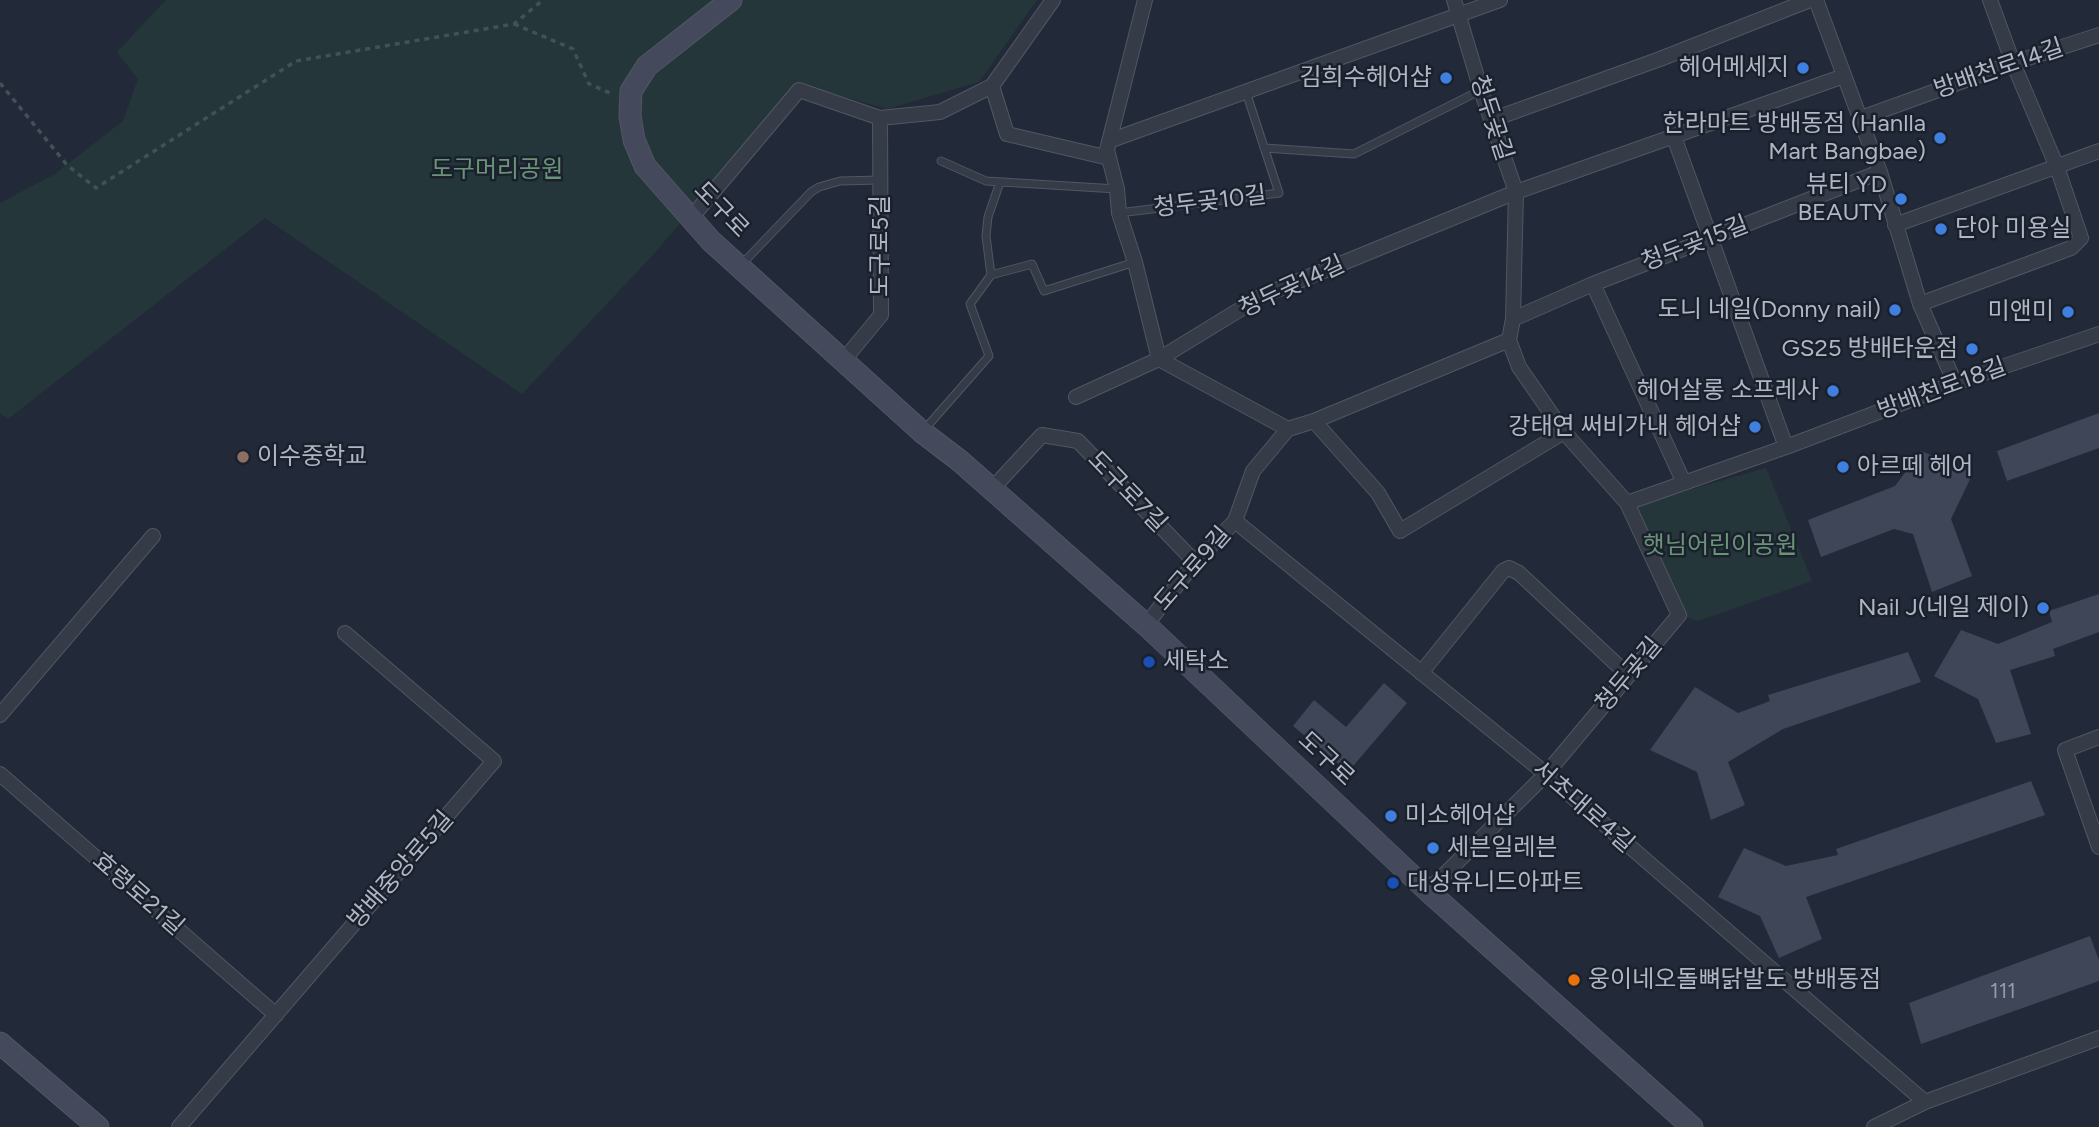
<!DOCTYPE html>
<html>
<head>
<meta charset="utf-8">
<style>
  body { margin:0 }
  canvas { display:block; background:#222938 }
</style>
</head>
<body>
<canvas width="2099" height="1127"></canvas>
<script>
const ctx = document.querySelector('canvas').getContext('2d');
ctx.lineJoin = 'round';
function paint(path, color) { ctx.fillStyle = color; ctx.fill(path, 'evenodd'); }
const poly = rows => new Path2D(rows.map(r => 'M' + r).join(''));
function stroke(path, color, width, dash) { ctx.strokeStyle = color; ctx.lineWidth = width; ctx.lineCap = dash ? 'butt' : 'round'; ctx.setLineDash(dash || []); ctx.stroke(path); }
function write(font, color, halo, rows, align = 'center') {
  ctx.font = font + ' Figtree,"Noto Sans KR",sans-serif'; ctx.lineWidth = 5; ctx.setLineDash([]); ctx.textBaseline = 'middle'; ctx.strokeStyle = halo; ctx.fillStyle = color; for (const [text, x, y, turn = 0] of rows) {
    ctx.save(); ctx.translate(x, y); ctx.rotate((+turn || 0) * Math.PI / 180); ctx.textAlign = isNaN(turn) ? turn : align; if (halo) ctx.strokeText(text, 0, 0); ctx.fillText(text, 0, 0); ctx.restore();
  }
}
paint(poly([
  [166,0,1037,0,979,82,887,109,800,84,650,258,522,394,265,218,8,419,0,413,0,203,55,174,123,121,138,79,117,52],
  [1766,468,1812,581,1698,621,1679,615,1633,506]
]), '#25363a');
paint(poly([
  [2099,413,2099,448,2007,481,1997,451],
  [1921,451,1973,473,1951,519,1972,576,1932,592,1913,534,1894,529,1821,557,1808,520,1895,486],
  [2099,594,2099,632,2053,649,2055,656,2010,670,2031,734,1996,743,1978,699,1934,676,1961,630,1998,644,2052,622,2049,611],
  [1908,652,1921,682,1783,729,1728,762,1745,805,1711,820,1697,772,1650,750,1695,687,1738,713,1770,701,1768,695],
  [1384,683,1407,703,1348,772,1293,726,1314,700,1346,727],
  [2031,781,2045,815,1806,897,1822,939,1779,958,1760,916,1718,897,1744,848,1786,866,1838,855,1836,849],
  [2090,936,2099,960,2099,981,1921,1044,1909,1003]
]), '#3e4658');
const lane = poly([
  [1264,148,1354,154,1481,90],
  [941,161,986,181,1117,189],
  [1119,213,1279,193,1246,92],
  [740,266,811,192,819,187,840,181,880,180],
  [991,275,986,236,988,217,1000,182],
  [924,430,989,356,970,304,991,275,1032,264,1044,291,1135,262]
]);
const street = poly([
  [1145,0,1107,150,1117,189,1119,213,1135,262,1159,359,1288,429],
  [1816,0,1880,172,1920,304,1955,383],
  [992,86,1007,134,1109,158],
  [1861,118,2013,63,2099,35],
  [1491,120,1660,59,1810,0],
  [1674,137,1786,447],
  [1109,141,1500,0],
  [691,218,799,90,880,118,940,112,992,86,1053,0],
  [1895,225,2099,151],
  [1593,284,1684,483],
  [1920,304,2071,248,2081,238,2057,167,2013,63,1990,0],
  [1513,319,1593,284,1880,172],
  [843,361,881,315,880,118],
  [1076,397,1159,359,1262,296,1516,192,1844,76],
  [1314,421,1378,493,1400,531,1564,432],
  [992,489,1042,435,1078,441,1195,562],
  [1627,503,1786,447,1955,383,2099,334],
  [1235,521,1546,774,1925,1102],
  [1146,625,1195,562,1235,521,1253,471,1288,429,1314,421,1509,340],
  [1421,673,1503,571,1509,568,1519,573,1628,675],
  [0,715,153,536],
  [2099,737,2065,750,2099,847],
  [0,774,276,1015],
  [1428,891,1546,774,1679,615,1627,503,1564,432,1519,367,1509,340,1513,319,1516,192,1481,90,1454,0],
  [179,1127,494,761,345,633],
  [1874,1127,1925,1102,2099,1038]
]);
const secondary = poly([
  [731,0,647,66,631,91,630,116,634,140,645,166,711,241,922,432,960,461,1146,625,1428,891,1692,1127],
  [0,1043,98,1127]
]);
stroke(lane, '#515663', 9);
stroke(street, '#515663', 16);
stroke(secondary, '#515663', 23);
stroke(poly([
  [514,24,573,49,589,84,612,94],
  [0,83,67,165,96,188,296,61,514,24,543,0]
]), '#425156', 3.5, [5, 5]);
stroke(lane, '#363b48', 7);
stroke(street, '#363b48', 14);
stroke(secondary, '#444a5b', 21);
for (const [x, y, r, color] of [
  [1803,68,7,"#3f7fe0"],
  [1446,78,7,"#3f7fe0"],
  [1940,138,7,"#3f7fe0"],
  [1901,199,7,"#3f7fe0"],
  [1941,229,7,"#3f7fe0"],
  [1895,310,7,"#3f7fe0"],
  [2068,312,7,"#3f7fe0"],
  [1972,349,7,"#3f7fe0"],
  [1833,391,7,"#3f7fe0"],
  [1755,427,7,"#3f7fe0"],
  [243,457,7,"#8d6e63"],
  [1843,467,7,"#3f7fe0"],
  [2043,608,7,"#3f7fe0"],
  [1149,662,7,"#1a4fb4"],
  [1391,816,7,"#3f7fe0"],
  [1433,848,7,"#3f7fe0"],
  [1393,883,7,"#1a4fb4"],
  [1574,980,7,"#e8710a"]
]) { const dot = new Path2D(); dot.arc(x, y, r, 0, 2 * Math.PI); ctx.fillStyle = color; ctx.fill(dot); stroke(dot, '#1b202d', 2.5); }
write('21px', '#949aaa', null, [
  ["111",2003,992]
]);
write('24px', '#b1b6c5', '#1b202d', [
  ["헤어메세지",1789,68],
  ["김희수헤어샵",1432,78],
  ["한라마트 방배동점 (Hanlla",1926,124],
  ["Mart Bangbae)",1926,152],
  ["뷰티 YD",1887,185],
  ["BEAUTY",1887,213],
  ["단아 미용실",1955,229,"left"],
  ["도니 네일(Donny nail)",1881,310],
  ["미앤미",2054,312],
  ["GS25 방배타운점",1958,349],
  ["헤어살롱 소프레사",1819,391],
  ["강태연 써비가내 헤어샵",1741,427],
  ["이수중학교",257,457,"left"],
  ["아르떼 헤어",1857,467,"left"],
  ["Nail J(네일 제이)",2029,608],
  ["세탁소",1163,662,"left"],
  ["미소헤어샵",1405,816,"left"],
  ["세븐일레븐",1447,848,"left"],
  ["대성유니드아파트",1407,883,"left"],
  ["웅이네오돌뼈닭발도 방배동점",1588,980,"left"]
], 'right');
write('24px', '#b1b6c5', '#1b202d', [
  ["방배천로14길",1999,69,-19],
  ["청두곶길",1491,118,72],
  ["청두곶10길",1210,202,-7],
  ["도구로",721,210,46],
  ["청두곶15길",1695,244,-21],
  ["도구로5길",881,246,-90],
  ["청두곶14길",1292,287,-25],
  ["방배천로18길",1942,389,-20],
  ["도구로7길",1127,492,46],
  ["도구로9길",1193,569,-49],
  ["청두곶길",1629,675,-50],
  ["도구로",1326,759,43],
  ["서초대로4길",1583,807,41],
  ["방배중앙로5길",401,870,-49],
  ["효령로21길",138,894,41]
]);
write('24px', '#699478', '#1b202d', [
  ["도구머리공원",497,170],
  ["햇님어린이공원",1720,546]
]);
</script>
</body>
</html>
